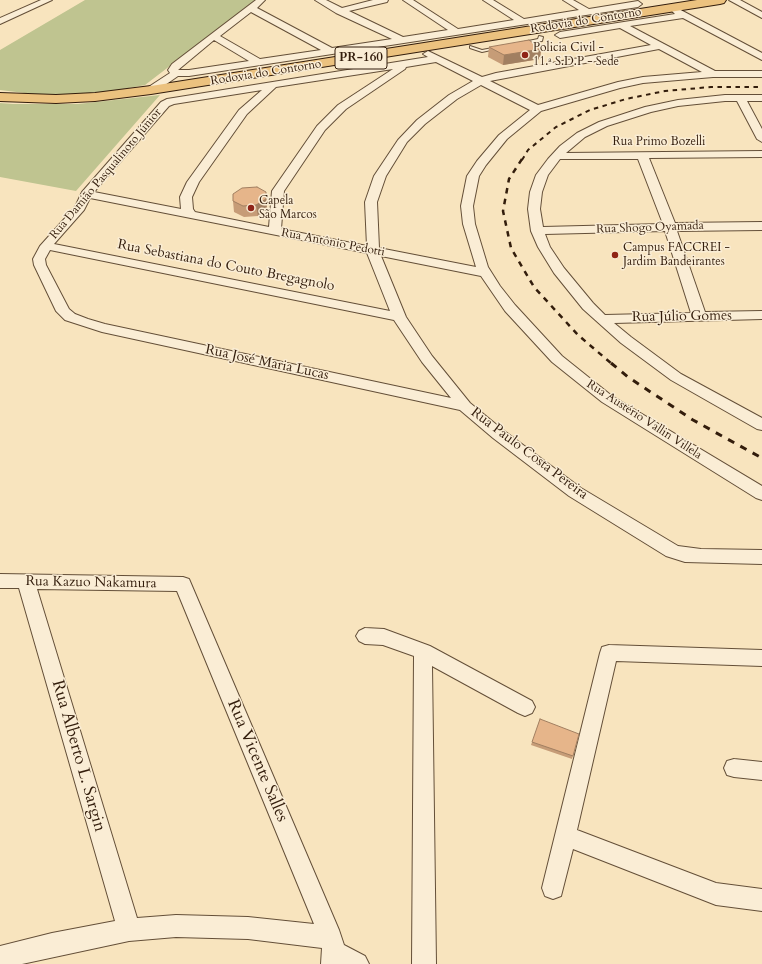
<!DOCTYPE html>
<html>
<head>
<meta charset="utf-8">
<style>
  body { margin:0 }
  canvas { display:block; background:#f8e4be }
</style>
</head>
<body>
<canvas width="762" height="964"></canvas>
<script>
const ctx = document.querySelector('canvas').getContext('2d');
ctx.lineJoin = 'round';
function paint(path, color) { ctx.fillStyle = color; ctx.fill(path, 'evenodd'); }
const poly = rows => new Path2D(rows.map(r => 'M' + r).join(''));
function stroke(path, color, width, dash) { ctx.strokeStyle = color; ctx.lineWidth = width; ctx.lineCap = dash ? 'butt' : 'round'; ctx.setLineDash(dash || []); ctx.stroke(path); }
function write(font, color, halo, rows, align = 'center') {
  ctx.font = font + ' Cardo,serif'; ctx.lineWidth = 3; ctx.setLineDash([]); ctx.textBaseline = 'middle'; ctx.strokeStyle = halo; ctx.fillStyle = color; for (const [text, x, y, turn = 0] of rows) {
    ctx.save(); ctx.translate(x, y); ctx.rotate((+turn || 0) * Math.PI / 180); ctx.textAlign = isNaN(turn) ? turn : align; if (halo) ctx.strokeText(text, 0, 0); ctx.fillText(text, 0, 0); ctx.restore();
  }
}
paint(poly([
  [85,0,256,0,145,85,118,90,73,95,33,94,0,90,0,50],
  [160,95,76,191,0,177,0,103,13,104,78,104]
]), '#bfc490');
const service = poly([
  [539,36,543,37,542,41,521,44,519,43,538,39,539,36],
  [470,46,482,50,498,47,500,48,482,52,470,48,470,46]
]);
const minor = poly([
  [41,0,52,0,0,24,0,18,41,0],
  [256,0,265,0,257,8,332,48,392,39,336,13,315,0,326,0,342,8,373,0,388,0,387,2,349,11,403,37,448,30,403,0,413,0,458,29,514,20,483,0,493,0,524,19,579,10,563,0,573,0,589,9,638,1,642,4,638,7,189,76,178,76,155,92,147,92,146,90,147,88,170,73,168,70,172,64,256,0],
  [251,12,321,50,260,59,220,36,251,12],
  [214,40,249,61,189,70,178,70,214,40],
  [729,0,740,0,762,12,762,18,729,0],
  [675,7,762,53,762,60,683,18,630,26,715,71,762,71,762,77,713,77,643,83,620,88,541,111,507,139,486,165,479,176,473,206,475,224,488,267,500,286,515,305,562,356,612,396,762,486,762,500,756,498,602,402,552,362,505,311,481,276,381,256,406,317,432,356,470,403,503,430,581,488,678,546,701,549,762,550,762,564,685,562,666,556,569,496,493,438,460,410,102,332,65,320,56,311,34,265,33,259,40,246,75,207,82,192,161,102,167,99,428,57,423,54,428,51,482,77,496,73,651,45,620,28,560,38,555,35,560,32,675,14,671,10,675,7],
  [659,49,702,72,643,77,618,82,538,105,490,81,659,49],
  [436,62,473,81,449,95,417,120,398,140,374,176,365,202,367,246,281,229,284,191,325,130,346,109,405,69,406,67,436,62],
  [393,69,338,105,317,126,272,191,269,227,195,212,193,209,192,197,199,182,247,114,276,87,393,69],
  [481,85,530,110,499,135,477,161,467,176,461,206,463,224,476,267,379,248,377,202,386,176,407,142,425,124,457,99,481,85],
  [262,90,239,110,187,182,180,197,181,209,94,192,169,106,174,104,262,90],
  [90,198,367,253,390,311,54,244,84,210,90,198],
  [50,250,394,320,422,362,451,398,105,324,88,319,75,314,69,309,46,265,45,259,50,250],
  [725,95,762,95,762,101,747,101,762,129,762,142,757,139,737,101,725,101,678,106,651,112,607,126,585,137,566,153,762,151,762,157,649,158,675,223,762,222,762,230,677,231,705,312,762,311,762,319,614,323,631,337,681,374,762,418,762,430,757,429,671,380,621,343,583,309,554,273,538,247,531,231,528,209,530,192,536,175,548,159,560,146,577,133,599,122,645,107,678,100,725,95],
  [560,159,638,159,663,224,543,227,540,209,542,192,548,175,560,159],
  [665,231,691,313,605,315,593,303,564,268,550,247,545,234,665,231],
  [0,574,183,577,189,579,339,930,344,945,365,956,369,964,321,964,322,948,248,939,176,937,129,941,22,964,0,964,0,946,52,933,115,921,19,588,0,588,0,574],
  [37,589,177,591,314,924,248,917,176,915,137,918,37,589],
  [365,628,384,629,430,646,532,701,535,707,532,713,525,716,518,713,432,666,436,964,412,964,414,656,383,645,365,644,359,641,356,636,359,631,365,628],
  [609,645,762,650,762,666,616,661,577,830,716,883,762,889,762,911,716,905,573,849,561,896,553,899,545,896,542,888,600,653,602,647,609,645],
  [734,759,762,762,762,780,734,777,727,775,724,768,727,761,734,759]
]);
const primary = poly([
  [697,0,726,0,724,3,720,4,151,94,95,101,56,103,0,101,0,93,56,95,95,93,151,86,697,0]
]);
stroke(service, '#644f38', 2);
stroke(minor, '#644f38', 2);
stroke(primary, '#331d0c', 2);
paint(service, '#faedd5');
paint(minor, '#faedd5');
paint(primary, '#ecc27f');
stroke(poly([
  [522,160,528,150,556,127,590,110,626,99,665,91,711,87,762,87]
]), '#331d0c', 2, [4.5, 4.5]);
stroke(poly([
  [522,159,509,179,503,211,511,248,534,287,578,335,612,364]
]), '#331d0c', 2.5, [5.5, 5.5]);
stroke(poly([
  [611,363,628,377,693,420,762,458]
]), '#331d0c', 3, [7, 7]);
paint(poly([
  [489,47,541,49,540,59,503,65,488,57],
  [266,192,267,211,258,216,244,217,234,212,233,201],
  [579,734,572,759,531,745,532,742]
]), '#c69c77');
paint(poly([
  [541,49,540,59,503,65,504,55],
  [266,192,267,211,258,216,256,205]
]), '#a17f61');
const building = poly([
  [529,40,541,49,504,55,489,47,529,40],
  [257,187,266,192,266,199,256,205,243,206,233,201,233,194,242,188,257,187],
  [540,719,579,734,573,756,532,742,540,719]
]);
paint(building, '#e6b58a');
stroke(building, '#a17f61', 1);
for (const [x, y, r, color] of [
  [525,55,4,"#8f2418"],
  [251,208,4,"#8f2418"],
  [615,255,4,"#8f2418"]
]) { const dot = new Path2D(); dot.arc(x, y, r, 0, 2 * Math.PI); ctx.fillStyle = color; ctx.fill(dot); stroke(dot, '#faedd5', 1.5); }
write('12px', '#331d0c', '#faedd5', [
  ["Rodovia do Contorno",586,21,-9],
  ["Rodovia do Contorno",266,73,-9],
  ["Rua Primo Bozelli",659,142],
  ["Rua Damião Pasqualinoto Júnior",106,174,-50],
  ["Rua Shogo Oyamada",650,228,-2],
  ["Rua Antônio Pedotti",333,243,11],
  ["Rua Austério Vallin Villela",644,420,33]
]);
write('12px', '#331d0c', '#faedd5', [
  ["Policia Civil -",533,48],
  ["11.ª S.D.P - Sede",533,62],
  ["Capela",259,201],
  ["São Marcos",259,215],
  ["Campus FACCREI -",623,248],
  ["Jardim Bandeirantes",623,262]
], 'left');
for (const [x, y, w] of [
  [361,58,52]
]) { const box = new Path2D(); box.roundRect(x - w / 2, y - 11, w, 22, 3); ctx.fillStyle = '#faedd5'; ctx.fill(box); stroke(box, '#331d0c', 1); }
write('bold 13px', '#331d0c', null, [
  ["PR-160",361,58]
]);
write('14px', '#331d0c', '#faedd5', [
  ["Rua Sebastiana do Couto Bregagnolo",226,266,11],
  ["Rua Júlio Gomes",682,317,-1],
  ["Rua José Maria Lucas",267,363,12],
  ["Rua Paulo Costa Pereira",529,454,37],
  ["Rua Kazuo Nakamura",91,583,1]
]);
write('17px', '#331d0c', '#faedd5', [
  ["Rua Alberto L. Sargin",78,756,74],
  ["Rua Vicente Salles",257,761,67]
]);
</script>
</body>
</html>
